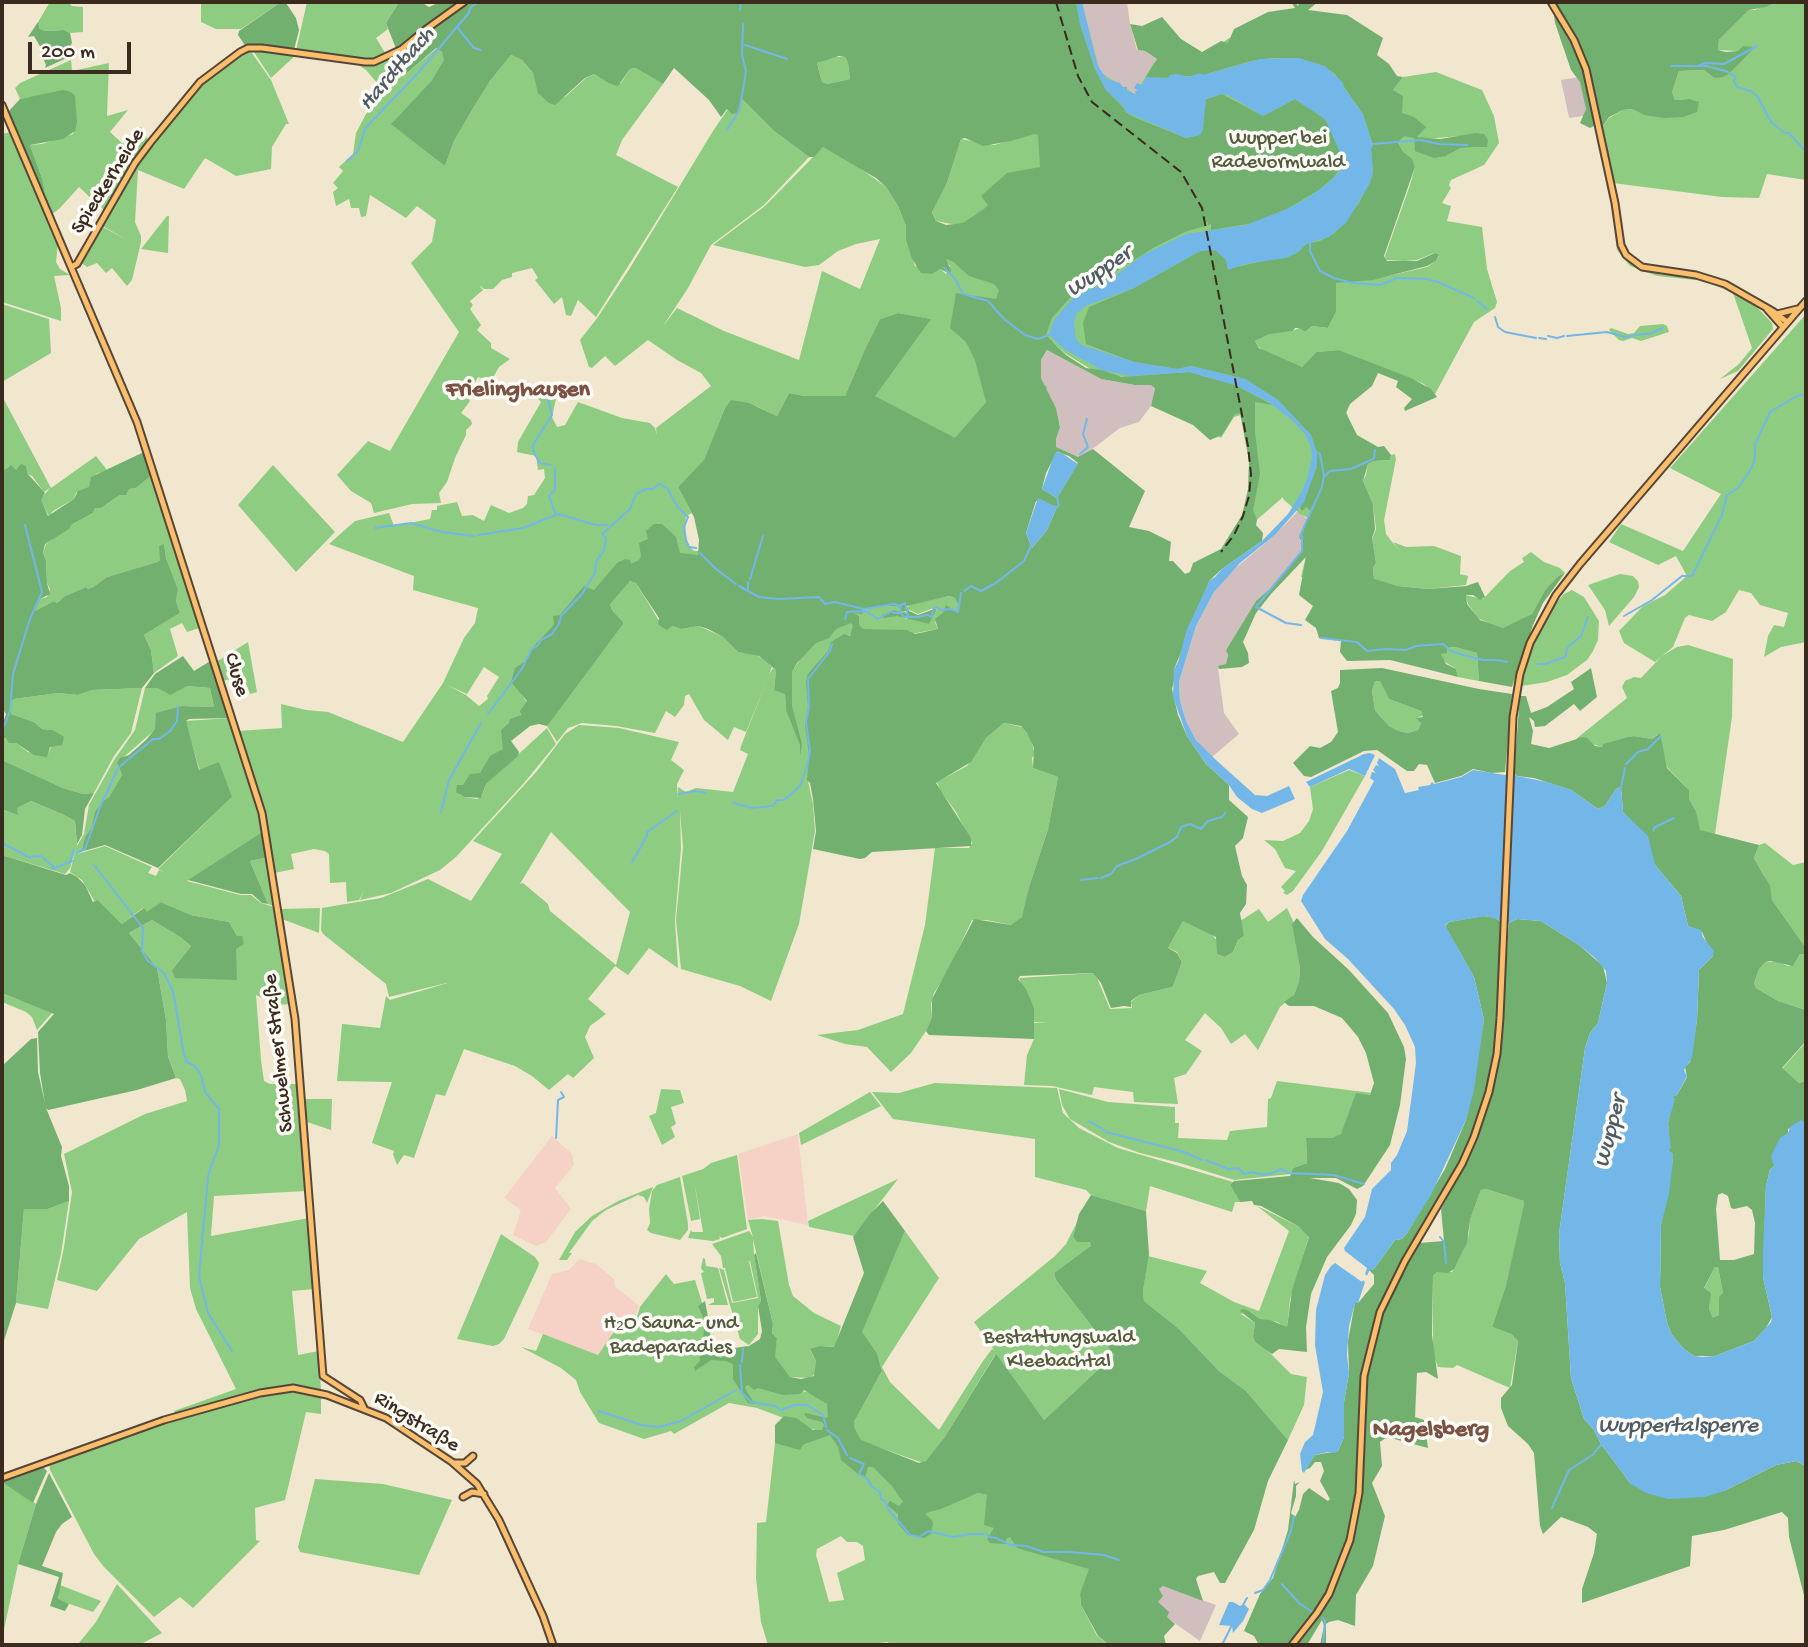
<!DOCTYPE html>
<html>
<head>
<meta charset="utf-8">
<style>
  body { margin:0 }
  #map { position:relative; width:1808px; height:1647px; overflow:hidden; background:#f1e7ce; font-family:"Gochi Hand",sans-serif }
  canvas { display:block }
  .frame { position:absolute; inset:0; border:4px solid #3b2a1e; pointer-events:none }
  .scale { position:absolute; left:28px; top:42px; width:103px; height:32px; box-sizing:border-box; border:4px solid #3b2a1e; border-top:0; padding-left:9px; font-size:21px; line-height:24px; white-space:nowrap; color:#3b2a1e; -webkit-text-stroke:5px #fdfcf7; paint-order:stroke }
</style>
</head>
<body>
<div id="map">
<canvas width="1808" height="1647"></canvas>
<div class="frame"></div>
<div class="scale">200 m</div>
</div>
<script>
const ctx = document.querySelector('canvas').getContext('2d');
ctx.lineJoin = 'round';
function paint(path, color) { ctx.fillStyle = color; ctx.fill(path, 'evenodd'); }
const poly = rows => new Path2D(rows.map(r => 'M' + r).join(''));
function stroke(path, color, width, dash) { ctx.strokeStyle = color; ctx.lineWidth = width; ctx.lineCap = dash ? 'butt' : 'round'; ctx.setLineDash(dash || []); ctx.stroke(path); }
function write(font, color, halo, rows, align = 'center') {
  ctx.font = font + ' "Gochi Hand",sans-serif'; ctx.lineWidth = 7; ctx.setLineDash([]); ctx.textBaseline = 'middle'; ctx.strokeStyle = halo; ctx.fillStyle = color; for (const [text, x, y, turn = 0] of rows) {
    ctx.save(); ctx.translate(x, y); ctx.rotate((+turn || 0) * Math.PI / 180); ctx.textAlign = isNaN(turn) ? turn : align; if (halo) ctx.strokeText(text, 0, 0); ctx.fillText(text, 0, 0); ctx.restore();
  }
}
paint(poly([
  [798,1134,808,1225,764,1216,748,1220,738,1154],
  [552,1136,572,1154,574,1165,555,1188,571,1209,546,1242,536,1246,513,1235,521,1210,504,1198],
  [579,1259,596,1264,614,1279,615,1286,639,1306,634,1319,623,1317,598,1355,528,1329,552,1274,569,1270]
]), '#f6d1c5');
paint(poly([
  [1082,2,1127,2,1130,24,1137,50,1145,51,1157,59,1142,86,1137,84,1138,91,1136,94,1107,79,1097,64],
  [1580,77,1589,115,1569,118,1561,80],
  [1047,350,1101,379,1135,385,1151,384,1155,387,1151,406,1139,422,1120,428,1082,457,1075,457,1056,447,1056,439,1060,426,1056,408,1041,378,1041,360],
  [1298,511,1307,519,1299,537,1303,544,1301,551,1272,587,1256,601,1226,650,1228,655,1226,665,1218,668,1224,713,1239,734,1212,757,1196,740,1186,721,1180,701,1179,682,1196,626,1214,592,1226,576,1275,535],
  [1163,1586,1216,1605,1200,1641,1166,1617,1157,1601,1162,1596,1159,1589]
]), '#d1bfbf');
paint(poly([
  [50,2,68,2,72,6,83,7,83,32,70,33,64,30,46,31,38,29,38,22],
  [201,2,281,2,241,29,216,29,201,22],
  [307,2,402,2,398,4,386,23,388,29,376,38,387,56,364,61,296,51],
  [982,2,1082,2,1100,72,1135,94,1154,62,1156,64,1208,54,1229,38,1243,37,1393,90,1403,77,1436,72,1482,90,1494,116,1499,143,1484,165,1451,180,1449,185,1451,188,1442,203,1451,206,1447,221,1482,227,1487,269,1497,302,1495,308,1474,322,1435,394,1424,384,1339,350,1316,352,1302,367,1296,365,1345,409,1366,463,1313,576,1301,577,1307,552,1310,519,1300,514,1283,499,1283,497,1235,539,1253,492,1244,414,1234,417,1221,438,1192,423,1153,383,1094,371,1066,354,1053,342,1050,346,1045,343,1032,378,1048,387,1036,399,993,419,985,397,986,402,955,439,874,396,930,319,898,313,880,319,865,349,845,396,805,396,789,393,777,416,756,406,731,401,725,408,704,461,678,487,692,513,686,516,685,535,688,545,694,551,699,551,700,559,863,611,874,607,898,606,907,613,905,615,896,612,906,619,938,609,936,607,918,614,907,609,909,605,949,596,955,598,959,605,958,610,935,622,938,629,911,634,910,631,858,631,848,636,837,650,811,708,808,781,813,804,815,831,799,924,771,1001,740,986,681,969,676,920,683,847,680,811,681,848,675,921,678,968,649,948,628,975,615,966,588,999,606,1014,590,1026,585,1037,594,1058,573,1078,568,1074,549,1090,532,1076,515,1066,464,1049,445,1096,436,1094,414,1158,404,1155,397,1165,393,1154,394,1151,372,1143,392,1082,337,1081,342,1024,380,1028,386,996,390,1000,451,982,389,997,386,984,323,934,321,930,322,908,381,898,428,879,471,901,502,854,473,841,537,771,565,734,579,725,619,728,679,742,671,760,684,770,677,784,677,797,678,787,686,792,696,788,733,792,748,754,740,750,741,746,767,680,746,732,734,727,728,740,704,720,689,694,685,696,684,705,675,717,666,711,655,733,616,726,582,723,568,728,557,742,547,726,548,723,624,623,612,610,610,604,521,694,527,702,503,749,480,773,473,775,459,794,464,797,477,799,482,796,486,784,547,728,556,744,524,783,456,857,440,870,391,893,360,900,364,891,359,900,347,902,346,882,330,883,329,854,325,851,314,849,291,854,294,869,274,873,264,813,238,731,282,728,281,704,306,710,328,712,403,742,443,683,464,638,475,623,478,608,413,590,414,576,329,544,355,521,389,513,394,526,430,519,432,510,437,510,437,506,457,502,462,516,473,515,484,521,491,505,509,513,523,508,527,504,528,496,534,495,545,478,544,469,538,470,536,456,517,452,518,442,541,402,536,396,540,392,546,392,556,399,552,417,557,427,565,425,578,402,622,418,650,423,655,428,657,435,656,428,711,386,701,373,677,360,648,340,615,366,605,356,592,368,589,367,580,340,598,317,630,268,713,131,728,109,740,97,774,131,809,157,764,205,711,245,688,288,663,326,677,308,724,331,799,360,822,271,860,289,880,239,856,244,838,251,819,265,805,267,713,245,765,206,823,147,853,163,886,187,898,206,906,226,906,241,915,266,940,269,946,274,950,266,944,258,953,262,969,275,957,225,936,221,932,211,947,183,961,139,994,145,1034,134],
  [1421,132,1417,137,1425,139,1472,135,1487,147,1461,148,1446,156,1415,142,1414,138],
  [1413,162,1415,167,1410,185,1385,256,1386,260,1404,261,1417,260,1434,253,1439,256,1436,261,1427,267,1375,279],
  [1335,280,1344,282,1336,283,1336,312,1328,328,1312,326,1305,332,1299,328,1293,331,1269,333,1255,341,1259,347,1264,351,1246,347],
  [672,557,742,622,799,661,789,676,786,710,785,693,774,689,776,670,773,668,769,674,772,667,763,659,755,654,738,652,723,637,699,626,681,629,672,626,664,629,636,583,632,581,628,582],
  [484,667,499,677,487,696,488,699,479,706,466,695,447,685,467,694],
  [551,832,630,912,616,965,550,911,548,904,523,883,520,884],
  [1775,2,1806,2,1806,180,1767,174,1759,198,1722,197,1613,183,1601,129,1609,118,1623,110,1632,109,1644,115,1689,99,1675,100,1672,92,1679,71,1704,70,1714,78,1730,73,1737,65,1738,51,1718,50,1719,40,1749,10,1755,10],
  [437,48,442,52,445,60,432,80,394,121,445,166,454,141,475,105,490,81,511,55,522,60,533,73,539,93,565,97,586,78,594,74,608,83,621,83,630,69,637,68,663,84,622,140,616,155,678,187,596,317,578,300,571,316,566,315,562,297,554,304,535,280,538,278,532,268,512,273,512,277,502,280,493,289,484,289,479,285,483,290,470,301,473,305,470,309,481,325,477,330,491,343,491,348,510,359,499,367,491,381,478,377,467,397,470,401,461,413,471,420,472,424,466,430,466,435,455,458,447,482,439,493,441,503,412,504,374,513,371,503,351,491,337,475,368,441,390,451,459,332,411,263,432,242,436,220,417,206,406,218,370,195,366,216,361,217,359,208,351,208,349,199,336,206,333,192,338,188,333,183,343,171,339,167,353,154,356,133,366,114,384,91,366,70,354,62,365,64,399,53,406,74],
  [249,49,271,80,289,124,286,124,272,147,271,169,236,176,205,158,184,189,138,170,135,222,141,236,141,242,132,280,127,286,112,268,106,273,97,263,87,267,80,262,101,226,127,240,101,225,136,165,201,83],
  [252,49,297,54,271,78],
  [831,57,845,57,848,63,850,79,827,84,822,82,817,63],
  [71,60,72,71,109,63,107,116,128,110,110,132,123,144,135,127,141,127,149,142,105,211,79,187,60,208,51,215,42,194,42,178,30,145,42,144,73,134,76,124,75,101,31,97,20,99,15,88,20,83],
  [11,132,58,243,56,262,60,269,70,275,54,276,61,308,61,321,2,302,2,134],
  [167,216,169,216,168,253,141,249],
  [1614,223,1616,223,1620,248,1632,264,1643,269,1690,276,1717,283,1748,298,1772,323,1773,329,1738,371,1720,379,1739,364,1752,348,1733,293,1705,281,1657,276,1630,266,1617,250],
  [2,304,49,319,51,353,2,382],
  [1806,314,1806,642,1781,647,1764,657,1768,636,1774,625,1784,627,1788,613,1760,605,1751,593,1739,590,1726,612,1712,621,1689,615,1685,618,1673,647,1662,656,1677,647,1688,645,1733,659,1732,717,1715,834,1703,833,1698,827,1696,811,1689,799,1688,789,1667,767,1658,734,1652,739,1634,736,1627,737,1604,744,1602,747,1576,739,1627,698,1622,687,1625,681,1634,677,1641,678,1661,657,1655,662,1624,643,1619,631,1643,606,1665,595,1687,576,1676,556,1658,565,1609,542,1621,524,1683,551,1721,494,1670,468],
  [1663,324,1667,326,1669,332,1641,341,1632,338,1623,341,1619,340,1609,330,1611,328,1628,334,1634,333,1640,326],
  [2,396,51,488,96,456,107,470,96,474,90,487,76,493,74,499,53,511,49,516,40,500,50,488,44,492,32,476,18,469,14,470,9,466,2,471],
  [1395,454,1396,459,1384,520,1386,534,1399,551,1393,542,1406,547,1434,546,1461,556,1460,574,1468,576,1466,585,1428,589,1398,586,1374,580,1373,568,1376,563,1372,539,1376,529,1373,504,1363,481,1366,475,1368,464,1374,461,1390,460,1391,455],
  [273,465,335,532,296,572,238,505],
  [152,475,202,627,187,632,182,623,170,629,178,656,154,673,151,650,144,635,180,613,176,601,178,589,166,558,164,544,160,560,157,562,107,577,93,587,88,589,86,587,65,596,57,603,54,601,35,611,35,609,40,599,47,597,50,589,47,583,46,561,43,553,46,544,71,525,93,513,95,508,107,504,129,489,136,488],
  [1531,552,1544,562,1560,568,1565,573,1558,576,1545,590,1532,614,1518,622,1503,628,1492,625,1478,618,1468,604,1465,595,1483,599,1510,571,1524,562,1522,558],
  [1620,574,1633,576,1638,581,1639,587,1634,597,1609,626,1605,610,1588,585],
  [1572,590,1584,597,1599,621,1598,640,1593,651,1587,660,1567,675,1547,682,1521,686,1530,654,1542,627,1551,609,1564,594],
  [248,642,257,692,250,694,243,676,222,681,216,662],
  [1455,647,1477,653,1479,681,1458,677,1456,669,1442,660,1441,654,1447,648],
  [1380,680,1389,699,1421,711,1423,716,1418,717,1421,723,1418,730,1408,733,1399,731,1389,726,1379,715,1375,710,1372,691,1375,681],
  [187,686,210,688,214,707,182,706,117,763,122,775,109,797,103,801,96,812,92,827,85,837,82,849,77,854,105,846,152,867,148,873,156,876,159,870,166,873,158,869,232,797,200,771,185,721,231,718,265,830,187,881,240,895,251,895,261,903,277,908,291,1004,277,1005,256,995,261,1060,264,1081,270,1084,298,1084,306,1191,214,1196,211,1236,309,1218,314,1289,292,1291,298,1355,319,1351,321,1392,292,1386,268,1389,176,1414,174,1411,236,1389,196,1309,190,1288,187,1212,139,1239,97,1291,57,1280,64,1247,72,1192,64,1154,145,1114,187,1101,185,1090,180,1079,176,1078,168,1055,166,1020,157,968,129,933,152,920,180,937,191,946,172,970,236,949,237,936,229,922,191,915,161,902,147,913,143,908,122,924,98,900,95,902,82,880,70,872,76,848,70,868,65,874,2,855,2,809,18,814,16,808,31,801,62,814,75,821,77,846,84,834,89,805,114,760,135,730,145,688],
  [142,688,131,733,114,756,94,793,83,794,63,788,2,760,3,737,16,743,28,752,47,756,57,733,53,730,42,729,34,722,11,714,10,703,14,699,58,693,78,695,92,690],
  [1004,723,1022,727,1030,737,1035,754,1032,758,1033,768,1058,777,1048,829,1029,887,1024,914,1019,922,1011,925,986,920,972,920,947,973,934,993,931,1004,932,1017,926,1031,911,1053,891,1072,867,1047,845,1044,817,1035,858,1030,903,1014,925,925,935,848,969,848,972,843,956,812,940,790,937,782,967,766,986,738],
  [1349,770,1365,776,1322,851,1293,891,1287,895,1283,893,1285,891,1281,887,1296,871,1285,868,1275,849,1264,840,1283,841,1300,833,1309,821,1313,809,1310,787],
  [1765,843,1793,865,1806,862,1806,948,1772,900,1764,875,1754,858,1759,845],
  [269,857,276,907,268,904,250,861],
  [320,908,319,933,282,919,280,909],
  [1287,908,1293,921,1300,968,1299,981,1294,995,1280,1007,1258,1050,1245,1034,1231,1044,1221,1028,1205,1013,1185,1040,1202,1051,1186,1074,1174,1078,1178,1104,1134,1102,1133,1092,1094,1087,1092,1095,1052,1086,1024,1085,1027,1055,1034,1039,1034,1023,1047,1022,1034,1022,1019,978,1095,973,1110,1009,1132,1008,1131,1002,1139,995,1172,987,1174,984,1182,962,1177,952,1168,948,1183,921,1211,933,1218,942,1217,954,1225,957,1233,952,1238,940,1244,936,1240,921,1259,909,1268,922],
  [1800,954,1806,955,1806,1010,1778,1001,1756,988,1754,983,1759,969,1766,962,1778,962,1788,966,1794,964],
  [2,993,48,1011,52,1013,37,1030,32,1017,26,1012,2,1002],
  [1806,1042,1806,1081,1799,1083,1782,1069],
  [1277,1081,1372,1093,1367,1096,1356,1094,1344,1130,1339,1136,1332,1138,1306,1138,1307,1163,1293,1168,1291,1174,1234,1180,1180,1163,1140,1153,1109,1142,1070,1119,1062,1105,1059,1089,1108,1102,1175,1107,1175,1123,1179,1123,1178,1138,1227,1140,1230,1131,1267,1127,1268,1099,1271,1098],
  [935,1083,1057,1088,1063,1113,1079,1128,1118,1148,1233,1182,1230,1185,1240,1202,1235,1202,1232,1212,1150,1186,1146,1211,1091,1195,1086,1190,1035,1177,1035,1139,893,1119,872,1092,899,1093],
  [661,1089,680,1090,684,1103,671,1107,676,1124,671,1127,675,1137,662,1145,649,1116,656,1113],
  [870,1092,881,1106,801,1145,799,1133],
  [303,1099,332,1099,331,1130,304,1121],
  [737,1155,747,1229,722,1238,719,1236,720,1239,713,1241,688,1238,691,1230,692,1232,703,1232,694,1180,700,1219,691,1221,682,1176,703,1169,711,1163],
  [680,1177,688,1224,688,1230,680,1240,651,1233,647,1230,650,1223,649,1209,652,1191,657,1185],
  [898,1179,854,1236,809,1227,808,1221],
  [653,1187,647,1203,644,1197,638,1195,606,1210,592,1221,569,1253,572,1253,569,1257,567,1260,559,1260,575,1232,592,1216,618,1201],
  [1486,1189,1524,1201,1525,1206,1506,1285,1492,1327,1511,1334,1518,1341,1510,1388,1457,1365,1453,1368,1438,1367,1433,1354,1433,1276,1437,1272,1452,1272,1463,1251,1469,1234,1470,1220,1479,1195,1481,1190],
  [69,1201,61,1254,48,1309,16,1303,24,1209,48,1209],
  [1257,1206,1298,1226,1309,1236,1290,1299,1287,1328,1277,1322,1260,1319,1249,1311,1241,1314,1255,1323,1253,1337,1255,1342,1266,1349,1291,1374,1307,1377,1304,1405,1288,1440,1246,1391,1219,1371,1178,1328,1144,1301,1143,1291,1148,1256,1207,1271,1200,1283,1234,1302,1259,1311,1289,1231],
  [762,1219,778,1221,789,1285,793,1296,814,1313,841,1326,835,1347,823,1346,810,1350,816,1361,815,1374,810,1378,790,1377,774,1357,777,1338,772,1333,773,1324,753,1239,754,1255,761,1301,758,1306,758,1334,749,1345,740,1339,719,1268,724,1270,732,1303,758,1298,750,1261,734,1264,749,1261,757,1297,733,1302,725,1268,723,1268,721,1256,712,1244,749,1231,753,1237,748,1220],
  [1076,1224,1073,1236,1081,1242,1090,1242,1092,1246,1054,1273,1056,1280,1114,1355,1044,1420,995,1355,944,1438,928,1460,923,1463,861,1441,854,1427,854,1422,882,1371,877,1353,861,1332,905,1231,939,1278,882,1367,890,1382,939,1430,983,1361,992,1349,994,1350,974,1322,1055,1256,1066,1244],
  [501,1234,535,1257,539,1263,538,1267,504,1339,499,1344,493,1346,457,1339],
  [703,1258,705,1259,706,1266,718,1268,728,1305,708,1305,714,1302,714,1298,707,1299,701,1273,704,1272,701,1268],
  [1715,1267,1718,1267,1723,1293,1719,1302,1719,1315,1713,1319,1709,1309,1710,1299,1704,1289],
  [666,1274,674,1284,695,1280,704,1309,706,1352,747,1346,744,1358,792,1389,812,1393,825,1402,926,1513,978,1493,983,1494,987,1495,988,1502,985,1520,1102,1555,1080,1594,1081,1605,1097,1636,1107,1643,1115,1645,889,1645,888,1642,864,1645,768,1645,761,1622,756,1578,757,1523,766,1522,775,1443,803,1445,826,1436,823,1433,757,1408,729,1403,674,1434,671,1431,644,1439,599,1423,580,1392,576,1380,561,1368,521,1347,536,1351,543,1334,598,1355,624,1317,636,1320,640,1307],
  [841,1536,847,1542,857,1542,863,1546,865,1560,837,1573,844,1600,829,1602,816,1555,817,1549],
  [294,1390,321,1394,321,1414,306,1412,285,1500,255,1508,256,1540,260,1541,193,1608,180,1597,154,1617,104,1567,94,1554,50,1470,49,1463,173,1419,259,1395],
  [315,1479,383,1484,452,1500,419,1575,300,1552,298,1547],
  [2,1482,36,1504,18,1564,2,1639],
  [117,1584,162,1633,139,1645,80,1645,79,1643,96,1622],
  [60,1585,101,1601,93,1612,58,1600]
]), '#8ecc82');
paint(poly([
  [281,2,286,3,296,18,299,30,294,50,253,45,246,47,238,35,239,31],
  [402,2,421,2,429,7,440,2,1076,2,1080,24,1095,69,1106,90,1124,108,1126,112,1134,117,1186,138,1200,135,1203,129,1204,100,1222,94,1263,116,1295,99,1325,119,1340,148,1342,165,1334,177,1319,190,1287,209,1254,223,1211,230,1211,224,1208,225,1207,222,1205,222,1205,226,1185,232,1155,247,1107,277,1076,291,1052,318,1046,335,1066,355,1086,368,1102,370,1122,377,1189,372,1235,385,1273,405,1255,402,1255,432,1260,474,1253,510,1257,520,1256,525,1263,533,1262,541,1222,569,1210,580,1186,634,1182,650,1174,669,1175,677,1172,689,1178,715,1187,736,1206,764,1229,785,1229,800,1248,817,1243,838,1235,846,1242,876,1247,885,1246,904,1240,913,1244,936,1238,940,1233,952,1225,957,1217,954,1216,937,1183,921,1168,948,1177,953,1182,962,1174,984,1172,987,1139,995,1131,1001,1131,1007,1124,1006,1111,1008,1101,983,1093,973,1020,976,1018,979,1026,989,1034,1008,1034,1039,929,1035,926,1031,932,1017,932,999,974,919,1011,925,1022,917,1029,887,1048,829,1058,777,1033,768,1034,748,1027,733,1021,726,1004,723,986,738,971,762,936,783,971,838,971,846,872,852,865,858,860,859,813,849,816,831,813,799,810,783,807,780,809,754,805,726,808,707,806,681,808,674,828,651,831,642,844,634,850,636,853,626,851,623,836,629,829,638,816,643,797,663,792,672,792,706,802,744,800,756,800,745,786,710,785,694,774,690,776,670,759,656,738,652,723,637,708,629,699,626,681,629,672,626,667,630,663,628,658,624,659,618,643,594,636,583,630,581,610,604,612,610,624,623,547,726,539,724,530,726,511,741,519,752,518,756,486,784,481,798,464,797,456,792,457,785,463,785,470,774,480,773,490,756,503,749,501,730,509,723,510,719,521,715,520,711,527,701,511,682,515,668,526,661,535,645,551,628,554,624,553,616,560,615,584,586,594,590,617,563,625,559,630,560,631,564,639,560,641,556,639,543,648,539,646,531,654,524,662,524,676,537,680,553,698,555,699,540,694,517,678,487,704,460,725,408,731,400,749,403,777,416,789,393,805,396,845,396,865,349,880,319,898,313,931,319,875,396,955,438,986,402,975,360,966,342,950,328,956,293,996,299,999,290,994,284,969,276,953,262,946,259,951,270,950,274,940,269,932,274,921,273,912,259,906,241,906,226,898,206,886,187,876,178,823,147,814,157,809,157,774,131,741,98,737,113,732,114,727,109,721,117,709,100,674,68,663,84,636,68,630,69,618,86,608,83,594,74,585,78,555,105,549,103,538,93,533,73,522,60,511,55,490,81,475,105,454,141,445,166,391,124,432,80,444,60,442,52,436,48,406,74,386,23,398,4],
  [839,56,845,57,848,63,850,79,827,84,822,82,817,63],
  [1035,134,1038,135,1040,167,1007,173,981,196,988,205,984,209,963,223,946,225,936,221,932,212,947,183,961,139,965,138,983,146,1011,141],
  [1047,350,1101,379,1135,385,1151,385,1155,388,1151,406,1193,425,1210,440,1222,435,1235,414,1240,413,1249,461,1248,489,1242,515,1221,549,1193,563,1190,572,1185,574,1173,561,1169,561,1171,542,1149,531,1129,527,1145,491,1093,449,1078,457,1056,447,1056,439,1060,427,1056,408,1041,378,1041,360],
  [1057,452,1069,456,1078,463,1057,498,1042,489,1046,473],
  [1036,501,1057,507,1047,530,1032,548,1026,533],
  [949,596,955,598,959,606,958,610,955,611,946,605,943,613,935,619,938,629,915,634,907,630,863,629,859,625,859,616,854,613,862,614,864,609,874,607,898,606,902,611,907,611,907,614,893,610,882,615,883,618,897,616,929,624,937,608,918,615,909,611,907,606],
  [1291,2,1295,2,1298,6,1299,2,1318,2,1308,10,1347,15,1383,38,1377,55,1389,64,1397,76,1403,77,1393,90,1403,96,1402,113,1414,117,1426,127,1417,137,1440,139,1476,133,1484,134,1488,140,1487,147,1461,148,1446,156,1434,158,1415,151,1414,138,1404,136,1401,139,1398,143,1403,152,1412,159,1415,167,1384,256,1387,261,1417,261,1435,253,1439,255,1436,261,1427,266,1373,280,1336,283,1336,312,1328,328,1312,326,1305,332,1299,328,1295,328,1293,331,1269,334,1255,341,1259,348,1302,367,1316,352,1339,350,1411,378,1431,389,1437,397,1405,411,1404,408,1412,399,1396,387,1398,381,1378,373,1372,386,1350,404,1346,413,1357,435,1378,447,1384,446,1391,455,1390,460,1374,461,1368,464,1363,481,1373,504,1375,529,1372,538,1376,563,1373,568,1374,579,1398,586,1428,589,1466,586,1478,582,1485,597,1480,600,1473,595,1466,595,1467,604,1480,620,1503,628,1532,614,1545,590,1558,576,1565,573,1543,603,1533,625,1512,687,1479,681,1477,653,1455,647,1447,648,1447,653,1441,654,1446,664,1456,669,1458,677,1390,660,1347,661,1340,652,1341,641,1319,638,1316,628,1305,620,1313,606,1299,595,1306,557,1271,594,1256,613,1243,642,1248,653,1249,663,1242,667,1219,669,1218,666,1226,664,1228,655,1226,650,1256,601,1272,587,1301,551,1303,544,1299,537,1311,511,1306,507,1302,511,1300,508,1317,466,1317,453,1311,435,1278,400,1245,379,1191,366,1177,369,1134,362,1086,344,1083,323,1089,307,1134,288,1200,251,1215,249,1226,260,1228,269,1297,253,1306,244,1320,241,1335,233,1359,203,1373,173,1371,148,1373,145,1363,114,1335,74,1325,67,1298,58,1271,58,1251,61,1203,75,1152,79,1146,77,1157,59,1145,51,1138,50,1130,24,1142,26,1162,17,1181,39,1202,52,1221,41,1228,43,1234,29,1268,12,1295,8],
  [1553,2,1775,2,1766,7,1749,10,1719,40,1718,50,1726,52,1738,51,1743,46,1755,47,1730,73,1723,77,1714,78,1704,70,1679,71,1672,92,1675,100,1689,99,1699,102,1697,112,1683,117,1664,118,1644,115,1632,109,1623,110,1609,117,1601,129,1586,63,1574,34],
  [1556,14,1578,53,1584,71,1596,125,1590,128,1580,123,1586,109,1580,82,1571,70,1555,23,1554,16],
  [38,22,39,29,46,31,64,30,70,33,72,43,69,48,71,56,45,68,46,65,43,58,45,56,42,53,41,48,34,36,28,37],
  [63,90,71,92,75,96,77,122,75,131,63,139,30,145,42,178,44,190,42,194,7,113,20,99],
  [144,452,152,475,136,488,129,489,126,495,120,495,101,508,95,508,93,513,71,525,69,529,45,544,43,553,46,561,47,583,50,594,40,599,35,611,54,601,57,603,65,596,86,587,88,589,93,587,107,577,157,562,160,560,159,546,164,544,166,558,178,589,176,601,180,613,144,635,151,650,154,673,142,688,92,690,78,695,58,693,14,699,10,703,11,714,34,722,42,729,53,730,64,737,62,745,50,747,47,757,34,755,16,743,9,743,6,738,2,738,3,723,6,714,4,711,2,715,2,471,11,465,16,470,21,464,26,466,27,473,45,493,41,500,48,516,74,499,78,491,89,487,91,477],
  [183,656,194,671,212,660,231,718,189,719,186,721,199,770,219,762,232,797,158,868,105,845,77,853,82,849,85,837,92,827,95,812,103,801,109,797,122,775,117,763,120,758,129,755,146,740,155,729,156,713,182,706,214,707,210,688,187,686,170,695,158,688,145,688,155,674],
  [1382,668,1479,689,1512,694,1505,772,1491,773,1473,769,1461,776,1435,783,1427,765,1419,764,1414,771,1407,771,1377,750,1364,751,1311,777,1304,776,1293,763,1310,746,1320,748,1331,742,1338,732,1331,691,1338,688,1340,683,1340,670],
  [1375,681,1380,681,1389,699,1421,711,1423,717,1416,718,1421,723,1418,730,1408,733,1399,731,1389,726,1379,715,1375,710,1372,691],
  [1591,668,1597,697,1580,711,1574,704,1545,726,1535,727,1534,721,1529,717,1533,731,1531,744,1549,748,1583,737,1587,738,1595,746,1602,747,1603,744,1627,737,1634,736,1652,739,1660,733,1667,768,1689,790,1689,799,1696,811,1700,830,1759,845,1754,858,1770,886,1772,900,1806,948,1806,955,1800,954,1793,966,1770,961,1766,962,1759,969,1754,983,1756,988,1778,1001,1806,1010,1806,1041,1782,1068,1799,1083,1806,1081,1805,1122,1788,1129,1788,1133,1778,1143,1774,1166,1770,1170,1766,1186,1763,1277,1772,1317,1766,1328,1754,1341,1715,1356,1694,1356,1684,1349,1672,1335,1667,1323,1660,1287,1661,1225,1673,1159,1673,1154,1668,1151,1670,1148,1668,1123,1674,1099,1671,1097,1677,1095,1687,1077,1685,1067,1690,1062,1697,1020,1699,970,1713,956,1702,932,1688,926,1681,896,1655,865,1634,824,1623,812,1621,787,1616,789,1605,806,1598,809,1571,790,1534,778,1517,776,1514,773,1520,696,1526,696,1531,713,1547,707,1574,689,1571,682],
  [1722,1193,1728,1196,1731,1208,1734,1209,1747,1206,1752,1210,1755,1223,1754,1254,1734,1260,1720,1260,1716,1209,1718,1195],
  [1715,1267,1718,1267,1723,1293,1719,1297,1719,1315,1713,1318,1709,1309,1711,1293,1704,1288],
  [2,760,63,788,83,794,94,793,85,809,82,835,77,844,75,821,62,814,31,801,17,808,18,815,2,809],
  [265,830,269,857,250,861,268,904,262,903,252,894,241,894,188,880],
  [2,855,66,875,70,873,77,877,85,885,93,902,98,900,122,924,144,908,147,912,161,902,191,915,229,922,237,936,242,936,244,944,236,949,237,980,175,978,172,970,191,946,180,937,152,920,129,933,157,968,166,1020,168,1056,176,1078,137,1090,48,1110,46,1108,62,1147,61,1156,69,1186,69,1201,48,1209,24,1209,16,1303,2,1347,2,1066,31,1039,37,1038,38,1072,45,1103,40,1073,38,1032,54,1014,2,993],
  [1483,916,1494,917,1500,921,1499,1004,1494,1057,1478,1122,1463,1157,1394,1275,1376,1318,1362,1378,1354,1508,1348,1540,1328,1589,1304,1627,1289,1645,1259,1645,1254,1636,1244,1631,1260,1594,1273,1578,1288,1530,1294,1480,1295,1484,1300,1482,1296,1486,1296,1496,1291,1513,1295,1517,1299,1510,1303,1494,1309,1488,1328,1501,1330,1499,1320,1481,1324,1471,1321,1462,1315,1462,1310,1468,1305,1470,1315,1455,1338,1451,1344,1437,1344,1402,1349,1373,1348,1341,1355,1302,1358,1303,1374,1284,1374,1275,1369,1270,1374,1269,1395,1240,1402,1239,1407,1233,1445,1169,1466,1120,1484,1020,1474,977,1445,926,1449,922],
  [1297,918,1313,937,1349,970,1388,1013,1404,1047,1406,1059,1400,1105,1390,1145,1363,1186,1357,1189,1336,1178,1310,1178,1339,1183,1349,1189,1357,1200,1356,1214,1351,1225,1327,1257,1311,1294,1306,1327,1307,1352,1279,1349,1272,1354,1255,1342,1253,1337,1255,1323,1240,1311,1243,1309,1249,1311,1260,1319,1270,1320,1287,1327,1292,1290,1309,1237,1298,1226,1261,1206,1254,1205,1252,1201,1240,1202,1230,1185,1234,1181,1290,1176,1293,1168,1307,1163,1306,1138,1332,1138,1341,1134,1356,1093,1370,1095,1374,1083,1366,1053,1358,1037,1342,1018,1314,1006,1289,1006,1284,1002,1294,995,1299,981,1300,968,1292,924],
  [1517,919,1541,921,1579,945,1603,966,1607,983,1598,1023,1590,1033,1585,1048,1559,1234,1560,1263,1565,1283,1571,1378,1584,1419,1594,1430,1601,1444,1631,1484,1724,1491,1776,1465,1796,1461,1806,1466,1806,1603,1789,1537,1788,1518,1782,1512,1724,1530,1692,1536,1690,1566,1582,1603,1582,1589,1594,1553,1597,1534,1588,1527,1561,1517,1543,1534,1540,1526,1534,1453,1528,1444,1508,1426,1501,1408,1501,1398,1512,1385,1518,1341,1511,1334,1492,1327,1506,1285,1524,1205,1524,1201,1486,1189,1481,1190,1479,1195,1470,1220,1467,1243,1454,1269,1448,1273,1437,1272,1433,1276,1432,1335,1438,1379,1426,1372,1417,1373,1415,1417,1424,1420,1428,1448,1387,1437,1380,1442,1382,1466,1372,1483,1385,1516,1373,1566,1356,1595,1355,1626,1338,1620,1329,1622,1326,1624,1326,1645,1320,1645,1324,1626,1322,1620,1307,1645,1295,1645,1320,1613,1337,1584,1356,1528,1361,1491,1366,1383,1378,1325,1388,1300,1419,1243,1444,1241,1441,1209,1468,1158,1489,1101,1499,1058,1504,1018,1505,979,1509,923],
  [1091,1195,1146,1211,1149,1254,1143,1291,1144,1301,1178,1328,1219,1371,1246,1391,1288,1440,1268,1481,1254,1530,1225,1583,1220,1583,1214,1572,1198,1576,1196,1579,1203,1601,1163,1586,1159,1589,1163,1596,1158,1602,1169,1612,1167,1617,1175,1624,1164,1636,1166,1645,1115,1645,1107,1643,1098,1636,1081,1605,1080,1594,1089,1569,1017,1548,1010,1537,1006,1539,1006,1544,990,1543,987,1539,994,1528,984,1525,987,1495,978,1493,941,1509,929,1512,925,1514,931,1519,933,1523,931,1534,924,1538,908,1535,898,1524,898,1514,887,1505,890,1501,899,1506,903,1502,892,1486,873,1467,868,1467,865,1478,858,1474,841,1460,838,1447,830,1435,803,1445,800,1450,775,1443,775,1425,784,1416,796,1418,813,1430,822,1430,824,1425,822,1422,807,1418,804,1414,806,1413,826,1418,828,1417,827,1404,804,1390,800,1394,783,1395,758,1388,754,1390,748,1385,745,1387,747,1392,753,1401,756,1401,755,1404,748,1403,733,1379,733,1364,726,1361,711,1360,695,1371,694,1367,700,1361,699,1350,703,1340,704,1329,703,1317,698,1306,705,1301,710,1328,711,1349,719,1349,720,1358,726,1356,726,1350,749,1346,760,1339,762,1331,758,1306,761,1301,754,1255,756,1253,773,1324,772,1333,777,1338,775,1357,790,1377,801,1379,814,1376,816,1361,810,1349,820,1346,834,1347,864,1273,853,1237,870,1214,883,1201,905,1231,862,1332,877,1353,882,1371,854,1422,854,1427,861,1440,919,1463,926,1461,944,1438,996,1354,1044,1420,1114,1355,1056,1280,1054,1273,1091,1246,1090,1242,1077,1242,1073,1236,1079,1214],
  [42,1466,47,1471,33,1503,2,1482],
  [49,1473,72,1517,62,1524,56,1532,42,1566,63,1573,58,1599,69,1604,65,1611,50,1606,59,1577,18,1564,36,1504]
]), '#72b070');
paint(poly([
  [1076,2,1082,2,1097,64,1107,79,1120,83,1123,87,1127,87,1127,91,1136,94,1135,91,1138,91,1134,88,1137,83,1142,85,1146,77,1168,78,1170,75,1177,74,1189,77,1200,73,1203,75,1260,59,1298,58,1325,66,1343,83,1344,88,1363,114,1373,146,1371,148,1373,173,1370,183,1346,223,1329,237,1306,244,1297,253,1286,258,1245,264,1228,270,1226,260,1215,250,1200,251,1134,288,1086,306,1077,313,1074,322,1076,339,1081,345,1134,362,1178,369,1191,366,1245,379,1278,400,1311,435,1317,453,1317,466,1304,502,1275,535,1240,563,1214,592,1196,626,1179,682,1180,701,1186,721,1196,740,1216,760,1255,795,1267,796,1289,786,1295,799,1262,813,1252,809,1237,797,1229,785,1206,764,1187,736,1173,697,1174,669,1178,662,1187,629,1210,580,1215,577,1222,569,1262,541,1288,514,1301,493,1308,476,1312,457,1311,447,1305,434,1293,421,1269,402,1235,385,1189,372,1131,376,1102,370,1064,349,1051,337,1050,331,1054,320,1076,295,1105,283,1143,255,1186,234,1246,225,1287,209,1309,197,1328,183,1340,171,1343,159,1325,119,1295,99,1263,116,1228,95,1222,94,1206,99,1203,129,1200,135,1186,138,1126,112,1124,107,1106,90,1095,69,1080,24],
  [1060,452,1078,464,1057,498,1042,489,1055,453],
  [1038,498,1057,507,1047,530,1032,548,1026,533],
  [1370,753,1375,755,1365,776,1349,769,1310,787,1306,782,1364,754],
  [1379,758,1395,769,1405,793,1419,790,1418,787,1430,785,1432,782,1434,784,1461,777,1473,770,1505,775,1514,773,1517,776,1547,782,1571,790,1598,809,1605,806,1616,789,1621,787,1623,812,1648,836,1655,865,1681,896,1688,926,1701,930,1703,937,1714,951,1713,956,1699,970,1697,1020,1692,1058,1684,1070,1687,1076,1677,1095,1672,1097,1675,1099,1668,1123,1671,1148,1668,1151,1673,1154,1673,1159,1669,1194,1661,1225,1660,1287,1667,1323,1672,1335,1684,1349,1694,1356,1702,1357,1715,1356,1754,1341,1771,1322,1772,1317,1763,1277,1763,1250,1766,1186,1770,1170,1774,1166,1771,1156,1780,1138,1788,1133,1790,1127,1801,1120,1805,1122,1806,1118,1806,1466,1796,1461,1776,1465,1724,1491,1705,1497,1668,1499,1646,1493,1631,1484,1601,1444,1594,1430,1584,1419,1571,1378,1565,1283,1560,1263,1559,1234,1585,1048,1590,1033,1598,1023,1607,983,1606,971,1596,959,1579,945,1541,921,1517,919,1509,923,1486,916,1449,922,1445,925,1474,977,1484,1020,1474,1090,1466,1120,1431,1195,1407,1233,1402,1239,1395,1240,1374,1269,1369,1271,1367,1276,1365,1274,1367,1268,1345,1251,1344,1248,1365,1217,1372,1189,1391,1170,1391,1163,1397,1155,1407,1131,1416,1063,1415,1047,1405,1025,1394,1009,1348,959,1325,939,1301,901,1303,895,1347,831,1374,781,1370,778,1372,772,1376,773,1373,770,1376,765,1379,766,1377,763],
  [1335,1263,1362,1282,1363,1280,1365,1282,1358,1303,1355,1303,1349,1326,1347,1355,1349,1373,1344,1402,1344,1437,1338,1451,1335,1453,1328,1452,1315,1455,1304,1473,1302,1471,1300,1454,1305,1442,1313,1435,1323,1392,1315,1345,1316,1310,1325,1275,1331,1266],
  [1229,1602,1233,1602,1240,1606,1244,1604,1249,1609,1243,1621,1233,1633,1232,1626,1219,1625]
]), '#73b7e9');
stroke(poly([
  [740,10,741,2],
  [457,27,474,48,481,50],
  [745,45,787,59],
  [1700,65,1705,63,1724,64,1757,46],
  [1671,66,1706,66,1726,71,1736,77,1734,81,1737,87,1751,91,1758,97,1771,122,1785,133,1789,133,1806,152],
  [727,130,739,111,743,90,746,71,742,55,743,24],
  [1373,144,1420,140,1439,144,1467,145],
  [347,161,358,151,365,129,372,121,417,74,468,14,471,7,479,2],
  [1310,243,1310,251,1320,271,1334,278,1352,283,1380,285,1397,278,1427,279,1438,282,1474,298],
  [944,268,955,279,963,294,988,301,1004,319,1025,335,1038,339,1052,334],
  [1477,301,1487,309],
  [1495,317,1498,327,1505,332,1536,338],
  [1548,336,1557,338,1564,336],
  [1567,336,1607,332,1625,337,1651,333,1663,328],
  [1539,338,1546,339],
  [541,392,546,392,551,396,548,399,552,415,533,445,534,453,540,463,551,465],
  [1080,454,1088,447,1083,434,1087,419],
  [555,468,555,490,549,496,556,515],
  [1325,476,1330,471,1351,469,1371,460,1374,458,1375,450],
  [1056,508,1059,505,1057,498],
  [375,528,411,523,442,532,474,536],
  [478,535,523,528,558,514,596,525,607,525],
  [700,553,716,569,736,584],
  [750,579,763,536],
  [739,586,759,597,780,599,819,597,825,604,835,602,864,609,894,604,901,606,900,612,904,617,918,617,927,615,932,617,933,609,936,607,941,610,951,609,958,612,961,593],
  [748,590,748,582],
  [964,591,971,586,981,591,996,583,1024,561,1031,546],
  [901,605,905,603,908,616],
  [1624,616,1652,600,1682,576,1692,576,1722,515,1727,495,1738,488,1751,469,1755,459,1755,445,1770,412,1797,396,1806,394],
  [845,619,847,612,866,611,878,619,892,611,894,613,901,613],
  [1301,625,1286,623,1256,607,1302,551,1302,536,1300,536,1322,487,1324,475,1320,454,1317,452],
  [1321,638,1357,642,1367,651,1386,649,1406,650,1416,646,1443,644,1451,651,1463,655,1483,660,1495,660],
  [1497,660,1507,662],
  [1538,664,1545,664,1565,657,1568,647,1581,636,1588,617],
  [488,714,521,670,532,649,538,645,541,640,552,634,559,624,561,616,582,594,595,573,596,562,604,550,606,538,602,534,630,509,636,494,646,489,653,489,659,484,667,488,677,506,688,517,684,527,686,540,689,547,696,548],
  [2,731,10,711,13,674,30,619,42,592,25,525],
  [1626,764,1638,752,1648,749,1661,736],
  [1621,788,1625,768],
  [679,794,695,791,706,793],
  [733,803,752,808,773,806,777,800,784,800,800,786,808,763,810,751,806,722,809,707,808,679,830,651,832,644],
  [441,812,449,780,481,723],
  [1653,831,1655,827,1674,818],
  [2,843,29,857,41,856,53,866,52,869,72,861],
  [77,853,85,849,100,807,118,768,153,739,159,739,170,731,177,721,178,706],
  [70,862,74,850],
  [632,862,647,836,647,832,677,811],
  [94,865,143,928,142,951,148,961,164,973,173,991,184,1055,187,1062,195,1066,201,1075,205,1092,219,1109,219,1145,208,1176,199,1276,208,1313,232,1351],
  [1101,878,1111,874,1117,866,1136,859,1170,842,1177,837,1181,827,1190,824,1201,829,1208,821,1222,817,1225,813],
  [1081,880,1098,878],
  [1089,1121,1104,1130],
  [1106,1132,1184,1152,1202,1160],
  [556,1138,558,1100,564,1097,561,1092],
  [1206,1160,1228,1169,1238,1168,1244,1174,1252,1172,1263,1175,1273,1173,1281,1169,1289,1173,1334,1175,1364,1184],
  [1440,1237,1444,1242,1446,1263],
  [742,1362,743,1349],
  [740,1365,742,1392],
  [740,1391,751,1402,775,1406,781,1410,795,1405,807,1405,823,1415,826,1427],
  [599,1411,642,1425,659,1427,681,1421,736,1390],
  [827,1430,838,1438,847,1455],
  [1595,1452,1601,1445],
  [850,1458,864,1464,859,1474,868,1479,871,1486,880,1492,881,1499,885,1501,888,1509,910,1535,919,1537,928,1531,953,1537,971,1534,984,1534],
  [1552,1508,1569,1470,1594,1454],
  [987,1534,989,1537,996,1538,1011,1545,1026,1546,1044,1552,1070,1552,1104,1555,1119,1560],
  [1282,1584,1299,1603,1312,1612],
  [1255,1593,1263,1590,1270,1580,1291,1531,1294,1516],
  [1243,1605,1247,1598],
  [1323,1618,1325,1621,1323,1645],
  [1222,1645,1232,1625]
]), '#73b7e9', 2);
const major = poly([
  [1551,2,1574,40,1586,69,1615,203,1621,245,1626,255,1642,267,1696,275,1725,284,1774,312,1787,322],
  [2,105,137,422,262,813,295,1019,323,1376,360,1400,364,1408],
  [71,267,77,264,135,163,150,143,200,82,240,52,248,48,262,48,365,62,374,62,402,49,425,30,464,2],
  [1767,309,1783,327],
  [1777,314,1797,309],
  [455,1463,465,1463,473,1456],
  [2,1478,164,1420,260,1393,293,1388,327,1395,386,1418,452,1462,477,1484,499,1520,543,1616,553,1645],
  [463,1497,472,1492,484,1494],
  [1292,1645,1317,1613,1329,1594,1350,1540,1359,1493,1364,1376,1380,1312,1405,1261,1462,1164,1474,1137,1489,1092,1497,1054,1500,1018,1513,717,1520,674,1530,643,1556,595,1580,564,1806,301]
]);
stroke(major, '#564638', 9);
stroke(major, '#fabe6d', 5);
stroke(poly([
  [1056,2,1078,76,1092,102,1181,172,1202,208,1248,446,1251,474,1249,496,1243,516,1234,535,1221,552]
]), '#3b2a1e', 2, [10, 5]);
write('21px', '#545b3c', '#fdfcf7', [
  ["Wupper bei",1278,140],
  ["Radevormwald",1278,164],
  ["H₂O Sauna- und",671,1325],
  ["Badeparadies",671,1349],
  ["Bestattungswald",1059,1339],
  ["Kleebachtal",1059,1363]
]);
write('21px', '#3b2a1e', '#fdfcf7', [
  ["Spieckerheide",109,182,-58],
  ["Cluse",235,675,73],
  ["Schwelmer Straße",280,1053,-96],
  ["Ringstraße",416,1423,32]
]);
write('italic 23px', '#4f5b65', '#fdfcf7', [
  ["Hardtbach",398,70,-49],
  ["Wupper",1100,273,-34],
  ["Wupper",1612,1132,-76],
  ["Wuppertalsperre",1678,1427]
]);
write('bold 24px', '#7a5142', '#fdfcf7', [
  ["Frielinghausen",518,391],
  ["Nagelsberg",1431,1431]
]);
</script>
</body>
</html>
